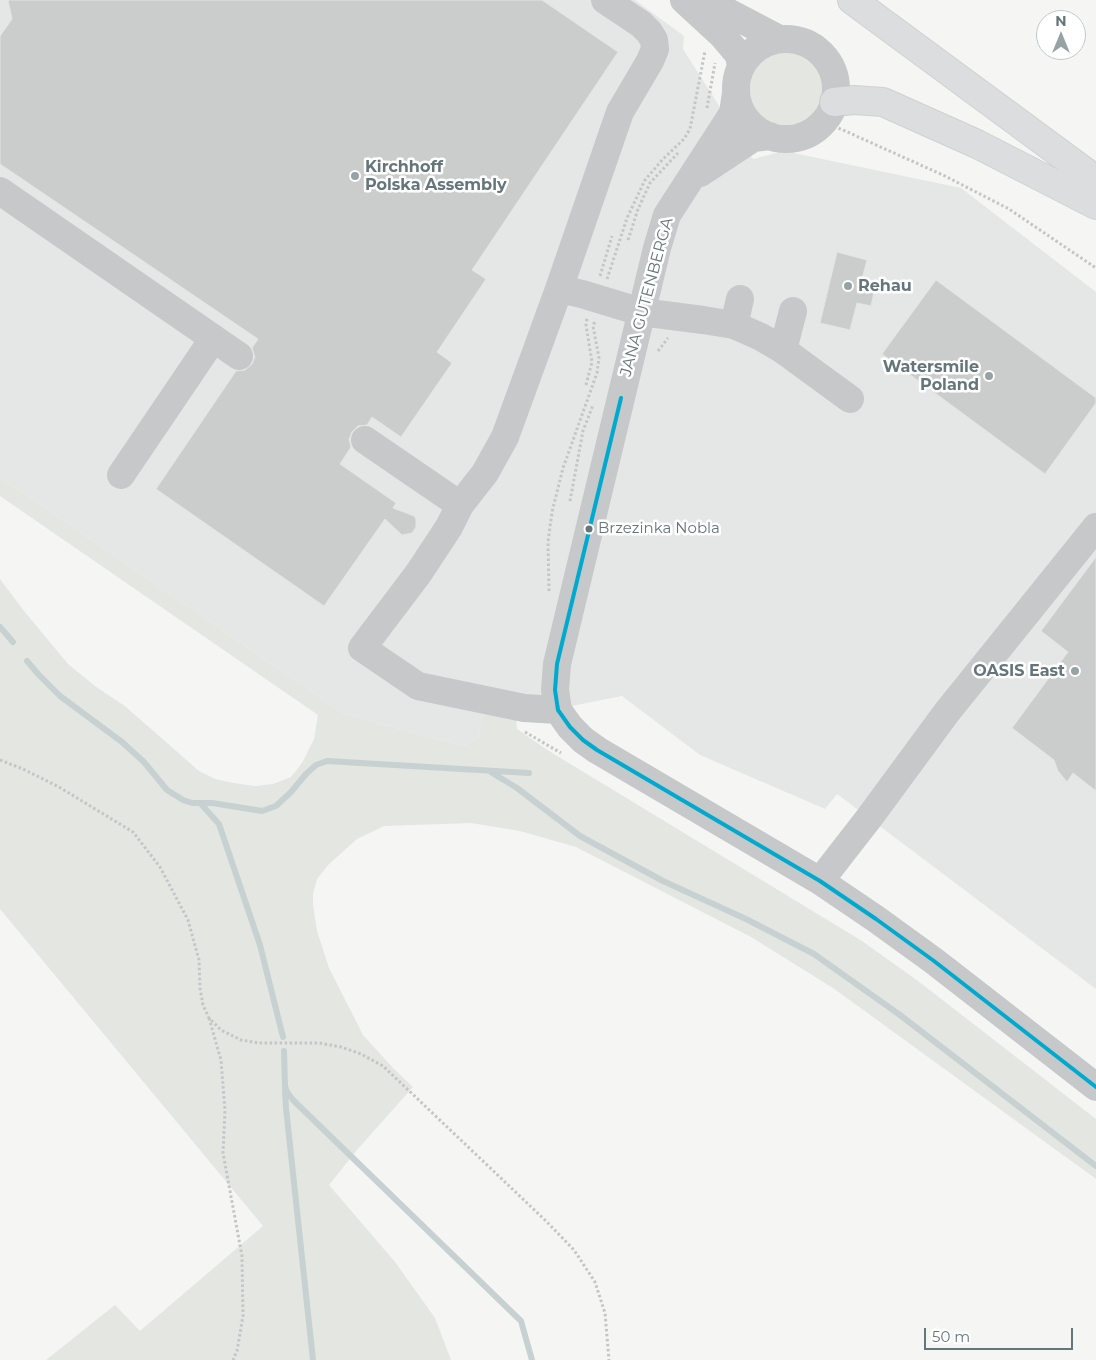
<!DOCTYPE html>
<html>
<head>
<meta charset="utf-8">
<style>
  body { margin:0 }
  #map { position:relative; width:1096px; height:1360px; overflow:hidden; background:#f5f5f4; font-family:Montserrat,sans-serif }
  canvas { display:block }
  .north { position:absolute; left:1036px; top:10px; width:50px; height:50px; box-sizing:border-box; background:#fff; border:1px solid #c1c8ca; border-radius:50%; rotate:0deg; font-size:14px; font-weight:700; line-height:20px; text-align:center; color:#65767b }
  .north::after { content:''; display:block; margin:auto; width:18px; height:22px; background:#97a2a5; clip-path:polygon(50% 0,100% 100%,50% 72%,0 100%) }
  .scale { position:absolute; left:924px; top:1328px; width:149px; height:22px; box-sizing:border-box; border:2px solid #65767b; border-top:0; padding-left:6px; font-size:15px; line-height:18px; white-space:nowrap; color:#65767b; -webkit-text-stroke:4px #fff; paint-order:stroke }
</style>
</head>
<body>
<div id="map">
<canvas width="1096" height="1360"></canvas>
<div class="north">N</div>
<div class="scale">50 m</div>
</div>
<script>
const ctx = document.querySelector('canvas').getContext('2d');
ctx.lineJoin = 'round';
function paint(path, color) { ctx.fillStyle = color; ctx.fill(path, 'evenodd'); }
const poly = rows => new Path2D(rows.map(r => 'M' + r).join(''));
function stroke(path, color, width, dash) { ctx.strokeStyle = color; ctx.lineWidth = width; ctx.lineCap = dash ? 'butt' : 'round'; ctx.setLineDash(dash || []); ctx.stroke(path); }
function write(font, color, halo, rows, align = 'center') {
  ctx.font = font + ' Montserrat,sans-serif'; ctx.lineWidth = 5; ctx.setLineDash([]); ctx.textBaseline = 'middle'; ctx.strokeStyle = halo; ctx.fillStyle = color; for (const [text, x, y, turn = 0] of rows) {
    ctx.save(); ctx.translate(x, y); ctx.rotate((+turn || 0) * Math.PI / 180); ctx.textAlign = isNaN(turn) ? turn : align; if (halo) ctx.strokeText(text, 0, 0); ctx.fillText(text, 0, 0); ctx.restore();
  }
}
paint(poly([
  [0,0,635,0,684,36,683,49,753,159,784,151,961,188,1096,292,1096,989,837,794,825,809,700,755,622,696,552,710,483,713,479,736,464,746,344,714,0,477]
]), '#e5e6e6');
paint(poly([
  '750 89a36 36 0 1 1 72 0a36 36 0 1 1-72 0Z',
  [0,477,344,714,464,746,479,736,483,713,516,720,517,729,549,751,862,941,918,981,1096,1119,1096,1179,833,988,751,937,576,847,520,831,471,823,384,826,357,839,328,865,317,879,313,894,313,905,317,931,329,968,363,1035,393,1068,413,1087,357,1150,329,1185,395,1262,435,1318,451,1360,46,1360,115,1305,140,1331,263,1226,0,909,0,579,24,611,68,664,95,686,126,707,199,771,215,779,233,783,255,786,273,784,291,777,302,763,314,739,318,715,0,496]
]), '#e4e6e2');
stroke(poly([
  [0,627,13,642],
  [27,661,39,675,60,696,122,742,144,762,167,790,183,800,192,803,212,803,262,811,276,806,291,792,306,774,316,765,327,761,529,773],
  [489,771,517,788,580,836,663,881,746,919,814,954,900,1015,1096,1166],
  [201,804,219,824,260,945,283,1037],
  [284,1051,285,1086,287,1092,293,1100,521,1321,532,1360],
  [285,1090,286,1108,313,1360]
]), '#c7d1d1', 6);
const building = poly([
  [8,0,542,0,618,52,472,270,486,279,437,352,452,363,401,437,372,417,367,425,358,426,352,432,349,439,351,447,340,464,396,503,393,508,414,516,416,519,416,527,412,533,402,535,385,519,324,606,156,489,236,371,245,370,252,364,255,357,252,348,258,339,0,164,0,36,12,19,8,0],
  [837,252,867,260,862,279,876,283,871,306,857,303,850,330,820,323,837,252],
  [936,280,1096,398,1096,403,1045,474,882,354,936,280],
  [1096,557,1096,791,1073,773,1067,782,1058,771,1054,760,1012,728,1068,652,1041,631,1096,557]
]);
paint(building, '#cbcccc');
stroke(building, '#e4e4e4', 1);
const major = poly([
  [852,0,1096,180],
  [834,102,854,100,883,102,977,144,1096,205]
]);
stroke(major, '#d0d1d1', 30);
stroke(poly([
  [707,108,715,63],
  [834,126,945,176,1009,209,1096,268],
  [628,240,638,209,650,183,678,153],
  [600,276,612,236],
  [607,279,627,218,645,180,663,159,684,139,690,129,705,51],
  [658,351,668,338],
  [586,385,592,362,586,325,587,318],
  [570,501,583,431,593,405],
  [549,591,548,542,552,512,563,468,597,373,599,358,593,326,595,321],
  [525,732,561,753],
  [0,760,23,769,59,787,133,832,160,867,188,920,199,960,200,988,203,1005,209,1018,221,1030,241,1040,259,1043,319,1043,341,1047,361,1054,383,1066,546,1221,574,1250,595,1282,605,1313,609,1360],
  [209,1018,221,1060,225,1111,223,1153,242,1256,243,1316,237,1351,233,1360]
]), '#c5c5c6', 3, [2.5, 2.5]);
stroke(poly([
  [684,0,722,35,739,55,741,67],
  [705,0,779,39],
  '736 89a50 50 0 1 1 100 0a50 50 0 1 1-100 0Z',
  [736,93,733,113,667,215,657,248,557,664,555,690,558,710,570,727,583,740,597,750,820,881,876,919,934,961,1096,1087],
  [700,173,753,138,770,136],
  [0,191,239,356],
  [559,289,582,294,641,312,703,320,734,325,761,337,783,350,850,399],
  [734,325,740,299],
  [783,350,793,311],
  [365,440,460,505],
  [121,475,213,339],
  [558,710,524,708,418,686,362,648,418,574,449,527,460,505,485,473,505,437,559,289,620,112,650,61,655,49,654,40,649,32,641,24,605,0],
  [820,881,869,818,947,712,1096,527]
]), '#c6c8c9', 28);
stroke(major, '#dcddde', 28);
stroke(poly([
  [621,398,557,664,555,690,558,710,570,727,583,740,597,750,820,881,876,919,934,961,1096,1087]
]), '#00a9ce', 4);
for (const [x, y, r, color] of [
  [355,176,5,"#97a2a5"],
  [848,286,5,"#97a2a5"],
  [989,376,5,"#97a2a5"],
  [589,529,4.5,"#65767b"],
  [1075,671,5,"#97a2a5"]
]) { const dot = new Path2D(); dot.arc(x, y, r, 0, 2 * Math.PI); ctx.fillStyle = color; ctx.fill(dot); stroke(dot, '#fff', 2); }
write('15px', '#65767b', '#fff', [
  ["Brzezinka Nobla",598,529]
], 'left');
write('bold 16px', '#65767b', '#fff', [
  ["Kirchhoff",365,167],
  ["Polska Assembly",365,185],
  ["Rehau",858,286],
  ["Watersmile",979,367,"right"],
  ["Poland",979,385,"right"],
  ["OASIS East",1065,671,"right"]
], 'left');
write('16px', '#65767b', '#fff', [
  ["JANA GUTENBERGA",647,297,-75]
]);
</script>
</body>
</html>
